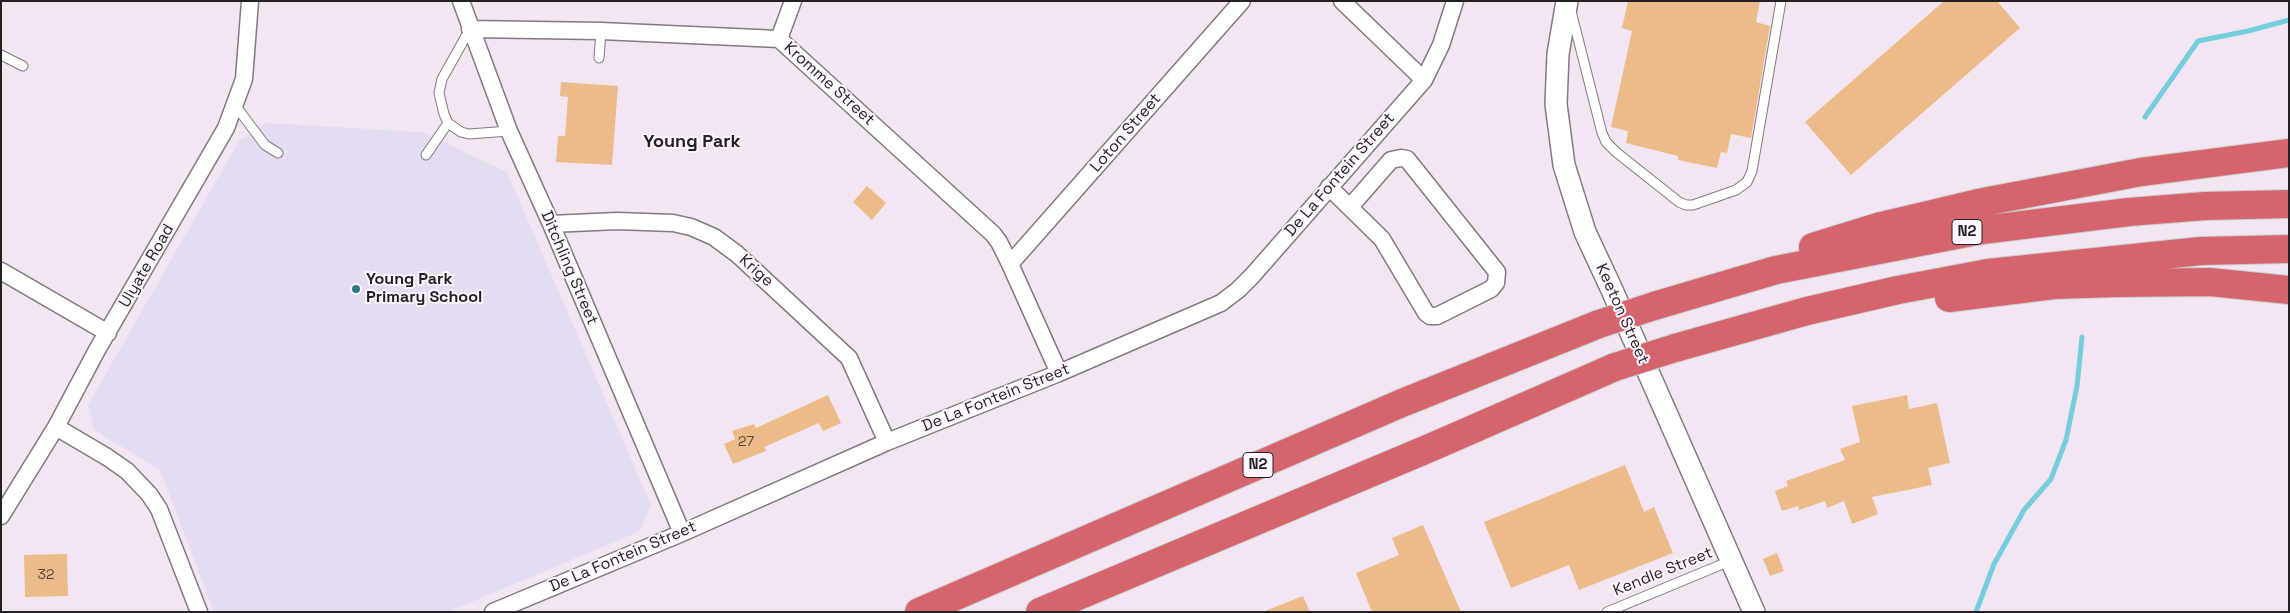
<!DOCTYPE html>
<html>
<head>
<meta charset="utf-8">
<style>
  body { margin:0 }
  #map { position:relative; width:2290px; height:613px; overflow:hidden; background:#f3e6f3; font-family:"Space Grotesk",sans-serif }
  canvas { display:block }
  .frame { position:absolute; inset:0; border:2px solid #241f24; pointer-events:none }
</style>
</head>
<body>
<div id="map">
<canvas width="2290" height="613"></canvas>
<div class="frame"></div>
</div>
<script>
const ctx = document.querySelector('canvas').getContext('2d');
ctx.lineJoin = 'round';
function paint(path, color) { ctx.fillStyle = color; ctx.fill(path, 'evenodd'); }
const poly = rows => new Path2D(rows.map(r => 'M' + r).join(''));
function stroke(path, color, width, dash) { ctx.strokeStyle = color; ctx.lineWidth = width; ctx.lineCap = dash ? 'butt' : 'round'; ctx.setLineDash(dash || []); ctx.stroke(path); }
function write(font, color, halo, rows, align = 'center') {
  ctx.font = font + ' "Space Grotesk",sans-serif'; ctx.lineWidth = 4; ctx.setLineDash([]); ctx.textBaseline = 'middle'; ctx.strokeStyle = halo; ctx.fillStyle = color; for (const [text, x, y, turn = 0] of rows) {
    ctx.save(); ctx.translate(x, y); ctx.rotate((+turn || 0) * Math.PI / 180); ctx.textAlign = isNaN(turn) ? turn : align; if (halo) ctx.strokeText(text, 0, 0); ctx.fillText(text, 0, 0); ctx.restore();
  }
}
paint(poly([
  [266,123,422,132,507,172,651,505,640,531,448,612,214,612,160,470,94,430,88,405,239,141]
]), '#e6dcf1');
stroke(poly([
  [2145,117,2198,41,2248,31,2289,20],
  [1976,612,1994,564,2024,510,2051,479,2066,440,2077,386,2082,337]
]), '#76cddb', 5);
paint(poly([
  [1628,1,1760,1,1756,22,1770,26,1751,138,1731,134,1727,153,1721,152,1717,168,1678,160,1678,156,1626,143,1628,131,1611,127,1632,31,1622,28],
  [1944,1,1997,1,2020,28,1851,175,1805,122],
  [561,82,618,86,612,165,556,162,558,136,565,136,568,97,560,96],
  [867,186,886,203,872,220,853,202],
  [828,395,841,423,823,431,819,423,764,447,766,451,733,464,724,444,735,439,732,431,754,424,756,428],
  [1907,395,1909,409,1937,403,1950,463,1928,468,1932,485,1872,497,1878,514,1852,524,1844,501,1827,508,1825,501,1799,510,1798,506,1782,511,1775,491,1788,486,1786,481,1845,460,1840,449,1860,442,1852,406],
  [1625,465,1644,512,1654,507,1673,553,1579,590,1569,565,1511,588,1484,522],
  [1423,525,1461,612,1372,612,1356,573,1399,555,1392,538],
  [1777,553,1784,571,1770,576,1763,559],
  [67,554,68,596,25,597,24,555],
  [1303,596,1310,612,1265,612,1265,611]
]), '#ebbc89');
const service = poly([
  [1571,11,1602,133,1606,142,1616,152,1679,202,1686,205,1693,205,1736,190,1747,182,1752,171,1781,1],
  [470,29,442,79,439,93,444,114,448,123,461,132,469,134,509,131],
  [1,55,23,66],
  [599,58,601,31],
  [235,105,265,145,278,153],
  [426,155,448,123],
  [1607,612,1730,561]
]);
const minor = poly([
  [461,1,509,131,551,224,682,533],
  [1342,1,1424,80],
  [470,29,601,31,779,39,993,234,999,242,1010,264,1059,373],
  [779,39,793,1],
  [1329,187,1382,239,1426,313,1430,316,1437,316,1491,289,1496,283,1497,272,1407,159,1401,158,1391,160,1350,207],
  [551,224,617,221,673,223,691,227,714,237,737,254,849,358,887,442],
  [1010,264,1242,1],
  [1,271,108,333],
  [56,427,107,457,127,471,149,494,159,509,199,612],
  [1,516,56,427,97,350,226,128,244,79,250,1],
  [493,612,682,533,887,442,1059,373,1221,303,1238,290,1252,276,1424,80,1441,45,1455,1]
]);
const tertiary = poly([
  [1567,1,1558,54,1556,104,1564,165,1585,232,1612,290,1754,612]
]);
const motorway = poly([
  [1813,247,1881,226,1978,203,2141,172,2289,153],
  [1949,298,2054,285,2116,283,2210,282,2289,290],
  [1654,306,1776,270,1982,230,2129,212,2205,206,2289,204],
  [1675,348,1807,311,1898,290,1988,273,2201,251,2289,249],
  [919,612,1402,403,1599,324],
  [1040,612,1432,447,1615,367]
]);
stroke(service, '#837883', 11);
stroke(minor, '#837883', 19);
stroke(tertiary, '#837883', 24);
stroke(motorway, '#cfcecf', 30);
stroke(service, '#fff', 9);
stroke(minor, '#fff', 16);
stroke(tertiary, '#fff', 21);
stroke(motorway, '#d4656d', 28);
const motorwayBridge = poly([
  [1599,324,1654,306],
  [1615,367,1675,348]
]);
stroke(motorwayBridge, '#cfcecf', 30, []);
stroke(motorwayBridge, '#d4656d', 28);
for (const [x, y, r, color] of [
  [356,289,5,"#2f7781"]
]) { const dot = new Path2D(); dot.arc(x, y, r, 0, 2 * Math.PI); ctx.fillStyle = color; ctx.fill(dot); stroke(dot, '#fff5ff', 2); }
write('14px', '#56463d', null, [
  ["27",746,442],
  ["32",46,575]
]);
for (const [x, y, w] of [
  [1967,232,30],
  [1258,465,30]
]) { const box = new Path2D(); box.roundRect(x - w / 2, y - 12.5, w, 25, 4); ctx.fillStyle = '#fff5ff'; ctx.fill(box); stroke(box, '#241f24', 1); }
write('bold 15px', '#241f24', null, [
  ["N2",1967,232],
  ["N2",1258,465]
]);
write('16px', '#241f24', '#fff5ff', [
  ["Kromme Street",829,84,42],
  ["Loton Street",1126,133,-49],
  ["De La Fontein Street",1340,175,-49],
  ["Ulyate Road",147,266,-60],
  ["Ditchling Street",569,268,67],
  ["Krige",756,271,42],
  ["Keeton Street",1622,314,66],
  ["De La Fontein Street",996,398,-22],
  ["De La Fontein Street",623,557,-23],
  ["Kendle Street",1663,572,-22]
]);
write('bold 16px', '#241f24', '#fff5ff', [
  ["Young Park",366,280],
  ["Primary School",366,298]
], 'left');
write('bold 18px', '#241f24', '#fff5ff', [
  ["Young Park",692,142]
]);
</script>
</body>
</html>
